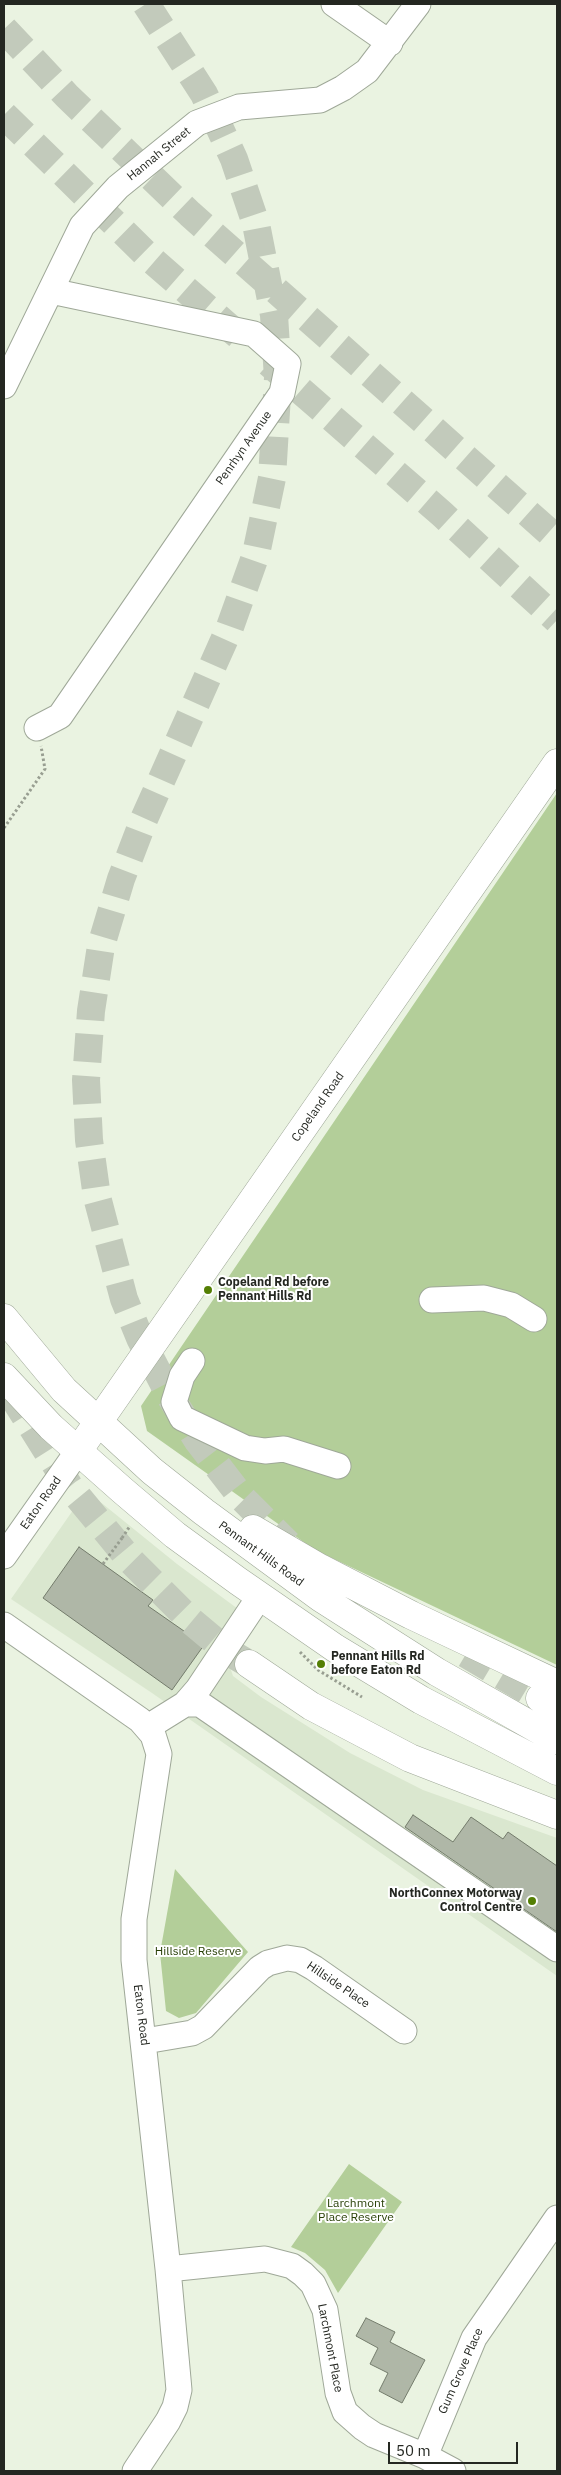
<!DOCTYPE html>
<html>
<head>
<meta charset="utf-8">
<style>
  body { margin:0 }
  #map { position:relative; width:561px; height:2475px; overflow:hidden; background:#eaf3e1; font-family:"IBM Plex Sans",sans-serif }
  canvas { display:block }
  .frame { position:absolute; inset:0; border:5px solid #242721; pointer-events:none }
  .scale { position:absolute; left:388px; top:2442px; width:130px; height:22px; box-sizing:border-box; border:2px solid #242721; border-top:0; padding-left:6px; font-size:15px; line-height:18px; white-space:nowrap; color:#242721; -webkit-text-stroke:4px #fff; paint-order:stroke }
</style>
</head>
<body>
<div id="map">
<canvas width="561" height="2475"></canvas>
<div class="frame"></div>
<div class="scale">50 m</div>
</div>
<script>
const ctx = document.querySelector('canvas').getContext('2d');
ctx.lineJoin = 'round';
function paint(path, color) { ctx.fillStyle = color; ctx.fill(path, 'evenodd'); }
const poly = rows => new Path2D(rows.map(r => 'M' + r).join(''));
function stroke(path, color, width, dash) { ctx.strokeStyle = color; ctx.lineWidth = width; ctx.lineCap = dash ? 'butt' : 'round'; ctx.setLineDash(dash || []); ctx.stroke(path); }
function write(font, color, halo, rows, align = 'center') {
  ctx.font = font + ' "IBM Plex Sans",sans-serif'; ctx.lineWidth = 4; ctx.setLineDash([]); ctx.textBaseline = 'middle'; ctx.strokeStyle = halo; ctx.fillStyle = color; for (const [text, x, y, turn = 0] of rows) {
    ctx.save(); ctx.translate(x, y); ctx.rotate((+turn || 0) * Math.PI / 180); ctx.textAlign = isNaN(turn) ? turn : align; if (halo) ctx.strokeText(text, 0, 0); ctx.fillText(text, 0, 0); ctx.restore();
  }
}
paint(poly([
  [88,1492,177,1564,253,1620,230,1667,233,1676,261,1697,350,1753,423,1790,557,1838,557,1976,152,1693,11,1599,85,1493]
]), '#dae7cf');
paint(poly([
  [557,793,557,1665,315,1550,147,1431,141,1406],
  [175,1869,248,1952,196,2013,179,2018,166,2011,160,1953],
  [349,2164,402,2202,338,2293,325,2270,305,2253,291,2247]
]), '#b3ce99');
const building = poly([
  [79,1547,153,1600,148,1606,204,1645,172,1690,43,1598,79,1547],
  [413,1815,453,1842,471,1817,503,1839,508,1832,557,1866,557,1932,405,1827,413,1815],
  [366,2318,395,2332,390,2342,425,2360,402,2403,379,2391,388,2373,370,2364,378,2348,356,2336,366,2318]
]);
paint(building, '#afb7a7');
stroke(building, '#747c6c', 1);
stroke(poly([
  [146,4,204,94,234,159,256,224,274,315,278,378,272,478,256,554,230,627,144,819,121,879,101,946,91,1011,86,1080,89,1140,97,1197,124,1299,140,1338,170,1396,198,1441,242,1498,288,1544],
  [4,29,67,96,190,214,557,539],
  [4,115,153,261,239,336],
  [269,363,442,514,557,620],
  [10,1392,69,1486,131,1561,191,1621,227,1651,249,1664],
  [466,1654,540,1698]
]), '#c2cabb', 28, [28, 14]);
const minor = poly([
  [334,4,390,43],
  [4,386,82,226,118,187,197,123,239,107,320,100,343,88,367,71,418,4],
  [37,728,60,716,282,393,288,364,254,334,51,291],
  [432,1300,484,1298,511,1305,534,1319],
  [192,1361,182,1376,174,1402,182,1418,245,1448,265,1451,284,1449,338,1466],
  [4,1556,78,1451],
  [4,1625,140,1720,153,1735,159,1754,134,1919,134,1960,168,2269,179,2390,175,2407,168,2421,135,2471],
  [185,1704,198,1689,260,1596],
  [148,1727,185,1704,200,1704,557,1949],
  [145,2041,192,2033,203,2027,260,1968,268,1963,287,1958,300,1960,314,1968,404,2031],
  [168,2269,265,2259,292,2266,303,2274,313,2284,325,2310,338,2393,345,2412,362,2427,374,2435,425,2456,453,2471],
  [425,2456,474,2338,557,2218]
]);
const major = poly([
  [78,1451,557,763]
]);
const highway = poly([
  [4,1318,64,1390,152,1471,204,1512,321,1598,437,1672,557,1740],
  [4,1377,51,1427,122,1490,175,1535,238,1581,335,1648,421,1700,557,1771],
  [253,1529,320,1568,411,1615,557,1684],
  [249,1664,311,1706,410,1758,557,1815],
  [540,1698,557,1710]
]);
stroke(minor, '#9fa898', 27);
stroke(major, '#9fa898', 29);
stroke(highway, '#9fa898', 29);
stroke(poly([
  [4,828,45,769,41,746],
  [122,1538,130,1526],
  [300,1652,318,1670,362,1697]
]), '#989e91', 3, [2.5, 2.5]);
stroke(minor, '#fff', 25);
stroke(major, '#fff', 28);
stroke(highway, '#fff', 28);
stroke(poly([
  [103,1564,122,1538]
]), '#989e91', 3, [2.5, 2.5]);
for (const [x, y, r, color] of [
  [208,1290,5,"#547f04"],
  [321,1664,5,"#547f04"],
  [532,1901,5,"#547f04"]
]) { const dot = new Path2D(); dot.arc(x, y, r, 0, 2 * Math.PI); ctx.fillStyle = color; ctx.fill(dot); stroke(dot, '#fff', 2); }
write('12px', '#242721', '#fff', [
  ["Hannah Street",159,154,-39],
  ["Penrhyn Avenue",244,448,-55],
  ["Copeland Road",318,1107,-55],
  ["Eaton Road",41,1503,-55],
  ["Pennant Hills Road",261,1554,36],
  ["Hillside Place",338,1985,34],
  ["Eaton Road",141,2015,83],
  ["Larchmont Place",330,2348,79],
  ["Gum Grove Place",461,2371,-66]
]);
write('bold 12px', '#242721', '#fff', [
  ["Copeland Rd before",218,1283],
  ["Pennant Hills Rd",218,1297],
  ["Pennant Hills Rd",331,1657],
  ["before Eaton Rd",331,1671],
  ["NorthConnex Motorway",522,1894,"right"],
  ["Control Centre",522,1908,"right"]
], 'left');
write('12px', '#294007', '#fff', [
  ["Hillside Reserve",198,1952],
  ["Larchmont",356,2204],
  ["Place Reserve",356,2218]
]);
</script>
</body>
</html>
